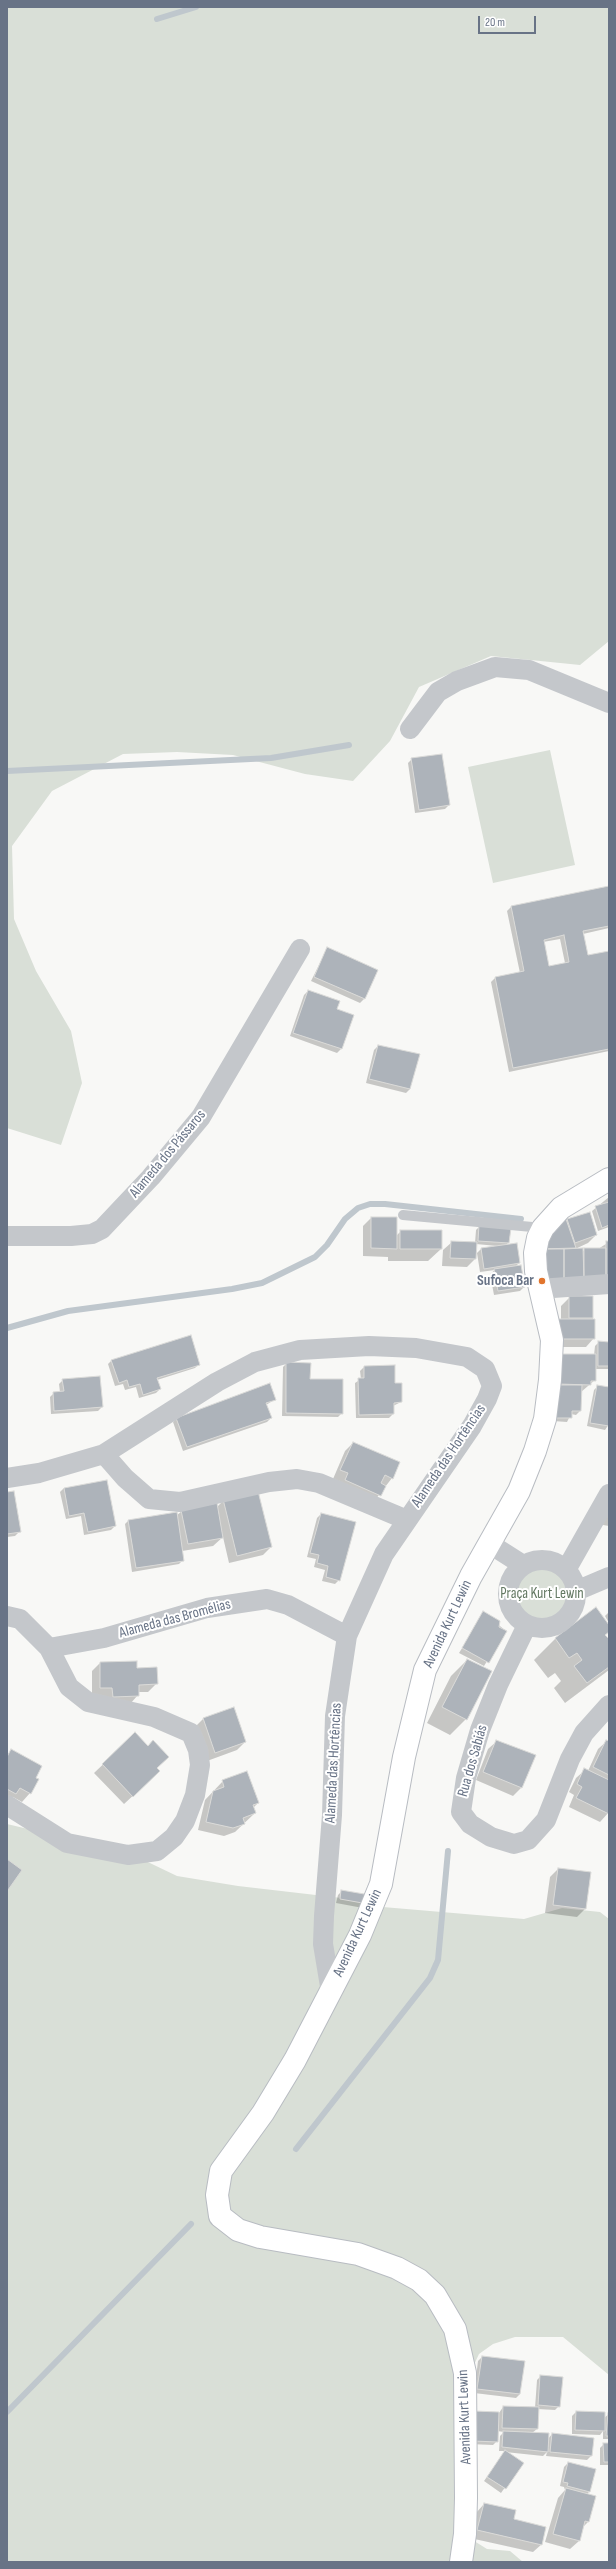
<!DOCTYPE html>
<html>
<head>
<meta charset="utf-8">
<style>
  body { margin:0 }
  #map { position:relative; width:616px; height:2569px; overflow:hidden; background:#f8f8f6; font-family:"Sofia Sans Condensed",sans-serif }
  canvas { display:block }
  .frame { position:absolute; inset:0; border:8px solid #687386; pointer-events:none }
  .scale { position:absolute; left:478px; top:16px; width:58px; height:18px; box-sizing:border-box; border:2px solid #687386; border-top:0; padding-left:5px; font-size:12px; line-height:14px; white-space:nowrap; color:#687386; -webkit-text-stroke:3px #fff; paint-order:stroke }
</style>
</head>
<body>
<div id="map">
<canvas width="616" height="2569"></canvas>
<div class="frame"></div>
<div class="scale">20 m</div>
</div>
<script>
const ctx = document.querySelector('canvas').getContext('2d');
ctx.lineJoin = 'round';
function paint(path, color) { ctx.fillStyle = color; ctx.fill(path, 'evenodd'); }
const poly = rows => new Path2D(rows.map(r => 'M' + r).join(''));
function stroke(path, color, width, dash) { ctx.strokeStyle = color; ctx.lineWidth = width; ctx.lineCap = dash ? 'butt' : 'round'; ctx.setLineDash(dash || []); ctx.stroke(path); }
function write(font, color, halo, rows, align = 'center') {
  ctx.font = font + ' "Sofia Sans Condensed",sans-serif'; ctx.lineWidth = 4; ctx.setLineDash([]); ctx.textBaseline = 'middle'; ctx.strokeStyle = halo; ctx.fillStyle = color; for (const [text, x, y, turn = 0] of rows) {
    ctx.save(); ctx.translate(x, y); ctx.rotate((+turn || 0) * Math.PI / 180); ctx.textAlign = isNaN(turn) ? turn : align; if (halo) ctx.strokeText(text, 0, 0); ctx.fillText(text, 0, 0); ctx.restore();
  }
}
paint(poly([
  [7,7,609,7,609,641,580,665,491,656,419,687,390,741,353,781,305,774,233,755,177,752,123,754,52,791,12,846,14,919,36,971,71,1031,82,1083,61,1145,7,1128],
  [550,750,575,865,493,883,468,767],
  '514 1594a28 28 0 1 1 56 0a28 28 0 1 1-56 0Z',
  [7,1824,129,1853,177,1876,238,1886,359,1900,371,1906,524,1919,562,1908,600,1912,609,1919,609,2375,563,2337,515,2337,493,2344,479,2354,457,2401,471,2539,487,2549,510,2551,523,2562,7,2562]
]), '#d9dfd7');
paint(poly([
  [412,759,449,805,445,809,415,813,408,763],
  [609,887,609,928,583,934,587,956,609,952,609,1051,509,1072,491,982,495,978,520,973,507,911,511,907],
  [560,939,565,963,549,967,543,942],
  [327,949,364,999,360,1003,311,981],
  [308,991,336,1009,353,1015,341,1049,337,1053,290,1036,304,995],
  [378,1046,419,1055,410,1089,406,1093,366,1083,374,1050],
  [609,1197,609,1227,598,1231,592,1211],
  [371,1218,396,1236,401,1231,441,1249,428,1261,388,1261,388,1257,363,1256,363,1226],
  [567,1220,596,1235,588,1243,573,1250,583,1251,598,1249,609,1242,609,1289,528,1288,528,1263],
  [480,1226,508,1243,505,1246,519,1263,515,1267,524,1287,520,1291,494,1295,490,1274,495,1270,480,1272,477,1253,481,1249,497,1246,476,1244,475,1259,467,1267,442,1266,443,1250,452,1242,475,1243,476,1230],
  [570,1297,592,1297,594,1338,586,1347,551,1347,561,1320,561,1306],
  [599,1342,609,1343,609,1369,595,1369,595,1380,581,1392,580,1411,576,1415,571,1414,567,1422,553,1421,550,1392,594,1355,595,1346],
  [112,1360,199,1364,195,1368,157,1380,160,1389,156,1393,139,1398,136,1387,125,1390,123,1384,115,1386,108,1364],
  [287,1363,309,1380,342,1413,338,1417,282,1416,283,1367],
  [364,1367,401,1402,393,1406,393,1414,389,1418,356,1418,355,1383,361,1379,360,1371],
  [63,1380,102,1407,98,1411,51,1414,50,1397,54,1393,60,1392,59,1384],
  [598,1386,609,1388,609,1424,605,1430,587,1426,594,1390],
  [274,1400,266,1405,271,1418,267,1422,183,1451,173,1422,177,1418],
  [353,1443,392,1478,372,1504,333,1479,345,1451],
  [64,1488,115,1526,111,1530,84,1535,81,1516,66,1519,60,1492],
  [7,1493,19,1532,15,1536,7,1537],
  [609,1498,609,1526,603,1525,604,1510],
  [224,1500,271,1547,263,1555,229,1563,223,1537,213,1546,182,1551,183,1560,179,1564,132,1572,125,1524,129,1520,176,1516,182,1511,216,1508],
  [321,1514,339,1580,335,1584,322,1581,325,1570,314,1567,316,1559,307,1557,317,1518],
  [596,1609,609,1626,609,1631,604,1636,609,1641,609,1670,565,1703,554,1688,561,1681,555,1673,548,1678,534,1660,555,1639],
  [609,1612,609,1623,605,1616],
  [484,1613,506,1631,484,1666,459,1653],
  [467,1660,466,1719,450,1735,427,1723,451,1676],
  [136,1662,136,1669,157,1683,148,1692,138,1692,138,1695,130,1704,92,1696,92,1671,100,1663],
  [233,1708,245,1742,237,1750,207,1761,195,1727,203,1719],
  [135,1734,155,1768,150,1780,124,1804,94,1773],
  [497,1741,535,1756,521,1788,513,1796,476,1780,488,1749],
  [607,1741,609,1742,609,1812,600,1822,569,1807,574,1795,569,1792,576,1778,585,1770,588,1771,598,1749],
  [11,1751,30,1793,22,1802,13,1797,7,1802,7,1755],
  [223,1781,258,1803,253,1808,255,1813,235,1832,224,1836,198,1830,205,1800],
  [558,1869,585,1909,577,1917,545,1913,550,1877],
  [342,1891,369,1896,363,1908,336,1903,338,1895],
  [482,2357,520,2394,516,2398,474,2393,478,2361],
  [541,2376,559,2406,555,2410,537,2409,537,2429,532,2433,548,2439,552,2434,593,2439,591,2456,587,2460,546,2456,547,2452,543,2456,505,2452,522,2463,501,2493,484,2481,505,2451,499,2451,500,2436,504,2432,497,2431,497,2441,493,2445,469,2444,474,2412,499,2413,503,2407,535,2408,537,2380],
  [576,2412,604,2418,609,2414,609,2439,603,2439,603,2431,600,2435,572,2434,572,2416],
  [604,2444,609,2444,609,2465,600,2465,600,2448],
  [568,2463,590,2491,586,2495,588,2522,582,2528,579,2541,570,2549,545,2542,558,2498,565,2490,564,2487,560,2486,564,2467],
  [484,2504,542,2544,533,2552,470,2538,476,2513]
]), '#0003');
stroke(poly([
  [157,19,196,7],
  [7,771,271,758,349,745],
  [7,1328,68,1311,232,1289,262,1283,315,1257,327,1245,345,1219,358,1208,370,1204,385,1204,521,1219],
  [296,2149,430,1978,438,1960,448,1851],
  [7,2412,191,2224]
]), '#bfc7cd', 6);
const building = poly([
  [442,754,450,805,419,810,411,758,442,754],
  [609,886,609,926,583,931,588,955,609,951,609,1049,513,1068,495,977,524,971,511,906,609,886],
  [564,935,569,962,549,966,544,940,564,935],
  [327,947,378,970,365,999,314,977,327,947],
  [308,990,340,1001,337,1009,354,1015,342,1049,293,1033,308,990],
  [378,1045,420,1054,410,1089,369,1079,378,1045],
  [609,1202,609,1225,602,1228,595,1206,609,1202],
  [590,1212,597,1235,575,1243,567,1219,590,1212],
  [371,1217,397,1217,397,1249,371,1248,371,1217],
  [566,1219,576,1248,540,1249,558,1222,566,1219],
  [479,1225,511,1228,509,1243,478,1241,479,1225],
  [400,1230,442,1230,442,1249,400,1249,400,1230],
  [451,1241,477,1242,476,1259,450,1258,451,1241],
  [606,1241,609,1241,609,1278,606,1278,606,1241],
  [517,1243,520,1263,484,1269,481,1248,517,1243],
  [583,1248,584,1279,564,1279,564,1249,583,1248],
  [584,1248,606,1248,606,1278,584,1279,584,1248],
  [539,1249,564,1249,564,1282,545,1283,539,1249],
  [521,1265,525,1287,498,1291,494,1269,521,1265],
  [569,1296,593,1296,593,1318,569,1318,569,1296],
  [558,1319,595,1319,595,1339,559,1339,558,1319],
  [191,1335,200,1365,157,1378,161,1389,143,1395,140,1384,129,1387,127,1380,119,1383,111,1360,191,1335],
  [598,1341,609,1342,609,1366,598,1366,598,1341],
  [558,1354,596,1354,596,1381,591,1381,591,1385,558,1384,558,1354],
  [286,1362,311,1363,310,1379,343,1379,343,1414,286,1413,286,1362],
  [395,1365,395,1383,402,1383,402,1402,394,1403,394,1414,359,1415,358,1378,364,1378,364,1366,395,1365],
  [100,1376,103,1407,54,1411,53,1392,64,1391,62,1379,100,1376],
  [270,1383,276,1400,266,1403,272,1418,187,1447,176,1418,270,1383],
  [557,1385,582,1385,581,1411,572,1411,572,1418,556,1418,557,1385],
  [597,1385,609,1387,609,1426,590,1423,597,1385],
  [353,1442,400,1462,393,1479,385,1475,381,1483,386,1486,381,1496,345,1480,348,1473,340,1470,353,1442],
  [107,1480,116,1526,88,1532,84,1513,69,1516,64,1488,107,1480],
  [14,1491,21,1532,7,1534,7,1492,14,1491],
  [258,1491,272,1547,237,1556,223,1499,258,1491],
  [217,1503,223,1538,188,1544,181,1510,217,1503],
  [177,1512,184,1561,136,1568,128,1520,177,1512],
  [321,1513,356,1522,340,1581,326,1577,328,1566,317,1563,319,1555,310,1553,321,1513],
  [596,1607,609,1625,609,1632,605,1635,609,1639,609,1667,587,1683,574,1666,582,1660,577,1653,569,1658,555,1638,596,1607],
  [483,1611,500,1621,499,1627,507,1631,489,1663,462,1648,483,1611],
  [467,1659,492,1671,467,1720,442,1707,467,1659],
  [137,1661,137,1668,157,1667,158,1684,139,1685,139,1696,113,1697,112,1688,100,1688,100,1662,137,1661],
  [234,1707,246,1742,215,1753,203,1718,234,1707],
  [135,1732,148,1746,153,1740,169,1757,157,1768,160,1771,133,1797,102,1764,135,1732],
  [496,1740,536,1755,522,1788,483,1772,496,1740],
  [606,1740,609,1741,609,1775,593,1767,606,1740],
  [11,1749,42,1766,36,1778,39,1779,31,1794,20,1788,16,1794,7,1789,7,1757,11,1749],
  [584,1768,609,1780,609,1814,576,1798,582,1787,577,1784,584,1768],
  [247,1771,259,1803,253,1805,256,1813,243,1818,245,1824,233,1828,206,1822,213,1791,224,1787,222,1780,247,1771],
  [7,1859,22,1870,8,1890,7,1889,7,1859],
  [558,1868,591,1872,586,1909,553,1905,558,1868],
  [341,1890,370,1895,368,1904,340,1899,341,1890],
  [482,2356,525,2361,520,2394,477,2389,482,2356],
  [540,2375,563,2377,560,2407,538,2405,540,2375],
  [503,2406,539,2407,538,2429,502,2428,503,2406],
  [474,2411,499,2412,498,2442,473,2441,474,2411],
  [576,2411,605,2412,605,2431,575,2430,576,2411],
  [608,2413,609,2413,609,2436,606,2436,608,2413],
  [503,2431,549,2433,548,2452,502,2447,503,2431],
  [552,2433,594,2438,592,2456,550,2452,552,2433],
  [603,2443,609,2443,609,2462,604,2462,603,2443],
  [505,2450,524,2463,506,2489,487,2477,505,2450],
  [568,2462,596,2469,590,2492,567,2486,568,2483,563,2482,568,2462],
  [566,2488,596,2496,589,2522,585,2521,580,2541,553,2534,566,2488],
  [484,2503,516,2510,514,2519,546,2527,542,2545,477,2530,484,2503]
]);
paint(building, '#adb3ba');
stroke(building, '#dadad8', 1);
const secondary = poly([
  [461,2562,465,2534,466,2498,465,2373,455,2329,435,2295,419,2280,397,2268,358,2254,260,2237,238,2230,220,2216,217,2195,221,2171,263,2113,295,2060,360,1935,381,1884,404,1757,425,1670,471,1576,519,1491,535,1451,545,1419,550,1380,552,1340,536,1271,535,1253,538,1238,543,1228,561,1208,609,1179]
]);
stroke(secondary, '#b8bcc2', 24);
stroke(poly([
  [403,1215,543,1228]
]), '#c4c7cb', 10);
stroke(poly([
  [410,729,438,692,457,681,495,667,529,670,609,703],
  [7,1236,71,1236,92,1234,102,1229,151,1177,201,1117,300,949],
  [539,1289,609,1284],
  [104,1454,125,1478,149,1499,180,1502,269,1482,297,1479,319,1483,407,1520],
  [7,1478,39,1473,104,1454,217,1382,255,1362,300,1350,369,1346,416,1348,467,1357,485,1369,492,1386,487,1399,472,1426,384,1554,347,1636,335,1716,332,1815,324,1916,323,1944,331,1992],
  [490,1544,523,1565],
  '508 1594a34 34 0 1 1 68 0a34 34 0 1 1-68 0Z',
  [566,1570,609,1494],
  [576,1591,609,1577],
  [7,1616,20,1619,49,1648,104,1638,207,1608,267,1599,288,1605,347,1636],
  [527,1625,498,1685,480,1730,466,1778,461,1812,470,1824,491,1837,514,1844,528,1840,546,1820,570,1759,584,1733,609,1705],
  [7,1805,67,1843,128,1855,157,1851,174,1837,185,1821,195,1795,200,1765,198,1750,191,1733,154,1717,88,1702,69,1687,49,1648]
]), '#c4c7cb', 20);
stroke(secondary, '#fff', 22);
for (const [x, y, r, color] of [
  [542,1281,4,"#e1752d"]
]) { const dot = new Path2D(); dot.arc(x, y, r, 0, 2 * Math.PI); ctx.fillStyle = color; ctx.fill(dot); stroke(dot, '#fff', 1.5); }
write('15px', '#687386', '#fff', [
  ["Alameda dos Pássaros",168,1154,-50],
  ["Alameda das Hortências",449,1456,-56],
  ["Alameda das Bromélias",175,1619,-15],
  ["Avenida Kurt Lewin",448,1624,-65],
  ["Rua dos Sabiás",473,1761,-74],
  ["Alameda das Hortências",334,1763,-87],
  ["Avenida Kurt Lewin",358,1933,-65],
  ["Avenida Kurt Lewin",465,2417,-92]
]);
write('bold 15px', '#687386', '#fff', [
  ["Sufoca Bar",534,1281]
], 'right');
write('15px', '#637862', '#fff', [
  ["Praça Kurt Lewin",542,1594]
]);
</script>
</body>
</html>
